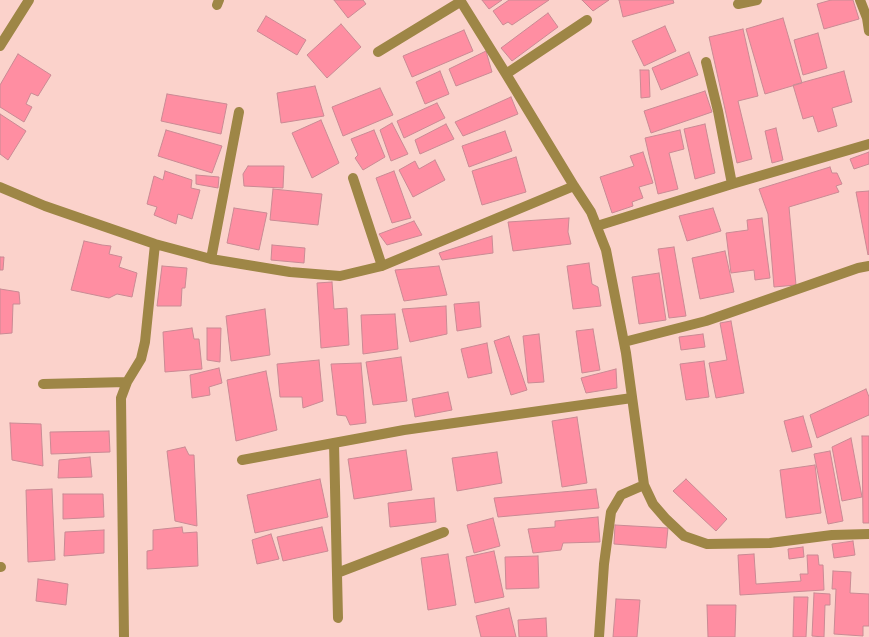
<!DOCTYPE html>
<html>
<head>
<meta charset="utf-8">
<style>
  body { margin:0 }
  canvas { display:block; background:#fbd2cb }
</style>
</head>
<body>
<canvas width="869" height="637"></canvas>
<script>
const ctx = document.querySelector('canvas').getContext('2d');
ctx.lineJoin = 'round';
function paint(path, color) { ctx.fillStyle = color; ctx.fill(path, 'evenodd'); }
const poly = rows => new Path2D(rows.map(r => 'M' + r).join(''));
function stroke(path, color, width, dash) { ctx.strokeStyle = color; ctx.lineWidth = width; ctx.lineCap = dash ? 'butt' : 'round'; ctx.setLineDash(dash || []); ctx.stroke(path); }
const building = poly([
  [334,0,363,0,366,4,348,18,334,0],
  [482,0,502,0,489,9,482,0],
  [509,0,549,0,512,25,508,22,503,25,493,11,509,0],
  [582,0,609,0,593,11,582,0],
  [619,0,673,0,674,3,623,17,619,0],
  [831,0,853,0,859,19,824,29,817,4,831,0],
  [548,13,558,27,512,61,501,48,548,13],
  [266,16,306,40,297,55,257,31,266,16],
  [783,18,802,83,765,94,746,29,783,18],
  [341,24,361,47,327,78,307,55,341,24],
  [665,26,676,51,644,66,632,41,665,26],
  [743,29,758,96,738,101,752,159,737,163,709,37,743,29],
  [464,30,473,51,412,77,403,56,464,30],
  [818,33,827,68,803,75,794,40,818,33],
  [486,51,492,72,456,86,449,69,486,51],
  [689,52,698,75,661,90,652,68,689,52],
  [18,54,51,75,38,96,31,93,26,104,32,107,24,122,0,107,0,85,18,54],
  [640,70,649,70,650,97,641,98,640,70],
  [440,71,449,94,425,104,416,82,440,71],
  [844,71,852,102,832,108,837,126,818,132,813,116,803,119,793,85,844,71],
  [315,86,324,116,281,123,277,93,315,86],
  [380,88,393,115,343,136,332,107,380,88],
  [705,91,712,112,651,133,644,111,705,91],
  [167,94,227,104,221,134,161,121,167,94],
  [511,97,518,114,463,136,455,122,511,97],
  [437,103,445,118,404,138,397,121,437,103],
  [0,114,26,131,8,160,0,154,0,114],
  [321,120,339,163,312,178,292,133,321,120],
  [392,123,408,154,391,161,380,130,392,123],
  [446,124,454,139,420,154,415,140,446,124],
  [705,124,715,173,695,179,684,129,705,124],
  [776,128,783,160,772,163,765,131,776,128],
  [166,130,222,146,212,173,158,156,166,130],
  [374,130,385,157,363,170,355,158,358,155,351,139,374,130],
  [680,130,684,149,669,153,678,189,658,194,645,138,680,130],
  [505,131,512,151,469,167,462,146,505,131],
  [643,152,653,183,639,187,643,198,632,202,633,206,612,213,600,177,634,166,630,156,643,152],
  [869,152,869,164,854,169,850,159,869,152],
  [516,157,526,192,482,205,472,171,516,157],
  [435,160,445,180,413,197,399,170,415,161,419,169,435,160],
  [248,166,284,166,283,188,244,186,243,174,248,166],
  [830,167,832,173,837,173,842,184,836,186,839,192,789,207,796,285,774,287,768,214,759,189,830,167],
  [165,171,192,180,191,188,200,190,192,219,178,214,176,224,154,215,157,207,147,204,154,176,163,180,165,171],
  [394,171,411,218,392,223,376,178,394,171],
  [196,175,219,177,218,188,196,184,196,175],
  [273,189,322,194,318,225,270,220,273,189],
  [869,191,869,254,868,255,856,192,869,191],
  [234,208,267,213,259,250,227,243,234,208],
  [713,208,721,231,687,241,679,216,713,208],
  [569,218,568,232,571,244,513,251,508,222,569,218],
  [762,218,770,278,755,280,754,270,731,273,726,233,748,230,747,220,762,218],
  [414,221,422,235,387,245,379,234,414,221],
  [492,236,493,253,442,260,439,253,492,236],
  [84,241,102,245,111,246,109,254,122,257,119,267,137,273,132,297,117,294,109,298,71,290,84,241],
  [272,245,305,248,304,263,271,260,272,245],
  [674,247,686,316,669,318,658,249,674,247],
  [725,251,734,292,700,299,692,258,725,251],
  [0,257,4,257,3,270,0,270,0,257],
  [589,263,592,284,598,287,601,306,573,309,567,266,589,263],
  [162,266,187,268,185,288,182,288,181,306,157,306,162,266],
  [439,266,447,295,404,301,395,270,439,266],
  [659,273,666,320,639,324,632,277,659,273],
  [332,282,334,309,347,308,349,345,321,348,317,283,332,282],
  [0,289,19,292,20,304,13,304,12,333,0,334,0,289],
  [479,302,481,327,457,331,454,304,479,302],
  [446,306,447,334,410,342,402,309,446,306],
  [265,309,270,355,231,361,226,316,265,309],
  [395,314,398,349,363,354,361,315,395,314],
  [731,321,744,393,716,398,709,363,727,360,720,323,731,321],
  [192,328,194,339,199,339,202,369,165,372,163,332,192,328],
  [207,328,221,328,220,362,207,360,207,328],
  [593,329,600,370,582,373,576,331,593,329],
  [539,334,544,382,528,383,523,336,539,334],
  [703,334,705,347,681,350,679,337,703,334],
  [509,336,527,390,511,395,494,341,509,336],
  [487,343,492,373,468,378,461,349,487,343],
  [401,357,407,401,373,405,366,362,401,357],
  [319,360,323,401,303,408,302,397,280,397,277,364,319,360],
  [704,361,709,397,686,400,680,364,704,361],
  [361,363,366,423,350,425,346,416,337,415,331,364,361,363],
  [219,368,222,383,209,387,210,395,192,398,190,375,219,368],
  [616,369,617,388,586,393,581,378,616,369],
  [266,371,277,430,236,441,227,380,266,371],
  [866,389,869,397,869,415,817,438,810,415,866,389],
  [448,392,452,410,415,417,412,399,448,392],
  [803,416,812,447,792,452,784,421,803,416],
  [577,417,587,483,562,487,552,421,577,417],
  [10,423,41,424,43,466,12,460,10,423],
  [109,431,110,452,51,454,50,432,109,431],
  [862,436,869,436,869,523,863,523,862,436],
  [851,438,862,497,842,501,832,447,851,438],
  [185,447,189,455,194,455,197,526,175,521,167,451,185,447],
  [406,450,412,490,354,499,348,459,406,450],
  [830,451,843,521,828,524,814,454,830,451],
  [497,452,502,483,457,491,452,458,497,452],
  [90,457,92,477,58,478,59,460,90,457],
  [815,465,821,513,786,518,780,470,815,465],
  [320,479,328,517,255,533,247,495,320,479],
  [686,479,727,519,716,531,673,491,686,479],
  [52,489,55,560,28,562,26,490,52,489],
  [596,489,599,508,498,517,494,498,596,489],
  [63,494,103,494,104,517,63,519,63,494],
  [434,498,436,522,390,527,388,503,434,498],
  [598,517,600,542,563,543,561,550,533,553,528,529,555,527,555,521,598,517],
  [493,518,500,546,474,553,467,525,493,518],
  [615,525,668,528,666,548,614,544,615,525],
  [182,527,183,533,197,532,198,566,147,569,147,551,153,550,153,530,182,527],
  [322,527,328,551,283,561,277,537,322,527],
  [104,530,104,553,64,556,65,532,104,530],
  [271,534,279,559,257,564,252,540,271,534],
  [853,541,855,555,834,558,832,544,853,541],
  [803,547,804,557,789,559,788,549,803,547],
  [494,551,504,597,475,603,466,557,494,551],
  [448,554,456,605,428,610,421,558,448,554],
  [754,554,756,584,801,581,800,574,808,574,807,555,818,555,819,565,823,565,824,590,740,595,738,555,754,554],
  [538,556,539,588,506,589,505,557,538,556],
  [833,571,851,572,850,593,869,594,869,626,863,626,863,636,834,634,836,589,832,589,833,571],
  [38,579,68,584,66,605,36,601,38,579],
  [814,593,830,594,830,605,825,605,824,637,812,636,814,593],
  [794,597,808,597,806,637,793,637,794,597],
  [616,599,640,600,637,637,613,637,616,599],
  [707,605,736,605,735,637,708,637,707,605],
  [509,608,516,637,481,637,476,616,509,608],
  [546,618,547,637,519,637,518,620,546,618]
]);
paint(building, '#ff8ea2');
stroke(building, '#ca8a94', 1);
stroke(poly([
  [460,0,506,74,574,186,591,212,606,250,626,353,644,485,653,504,666,519,684,536,707,544,770,543,832,535,869,534],
  [860,0,867,18,869,31],
  [738,4,757,0],
  [217,5,219,0],
  [0,46,29,0],
  [378,52,460,2],
  [706,62,718,111,732,184],
  [506,74,587,20],
  [353,178,382,266],
  [0,187,45,206,155,244,211,259,290,272,340,276,382,266,574,186],
  [597,226,732,184,869,144],
  [211,259,239,112],
  [624,342,706,321,858,268,869,266],
  [43,384,127,382],
  [334,443,338,618],
  [242,460,404,430,632,398],
  [0,567,1,567],
  [337,573,444,532],
  [124,637,121,398,127,382,141,359,145,342,155,244],
  [599,637,604,564,611,512,621,495,644,485]
]), '#9e8646', 10);
</script>
</body>
</html>
